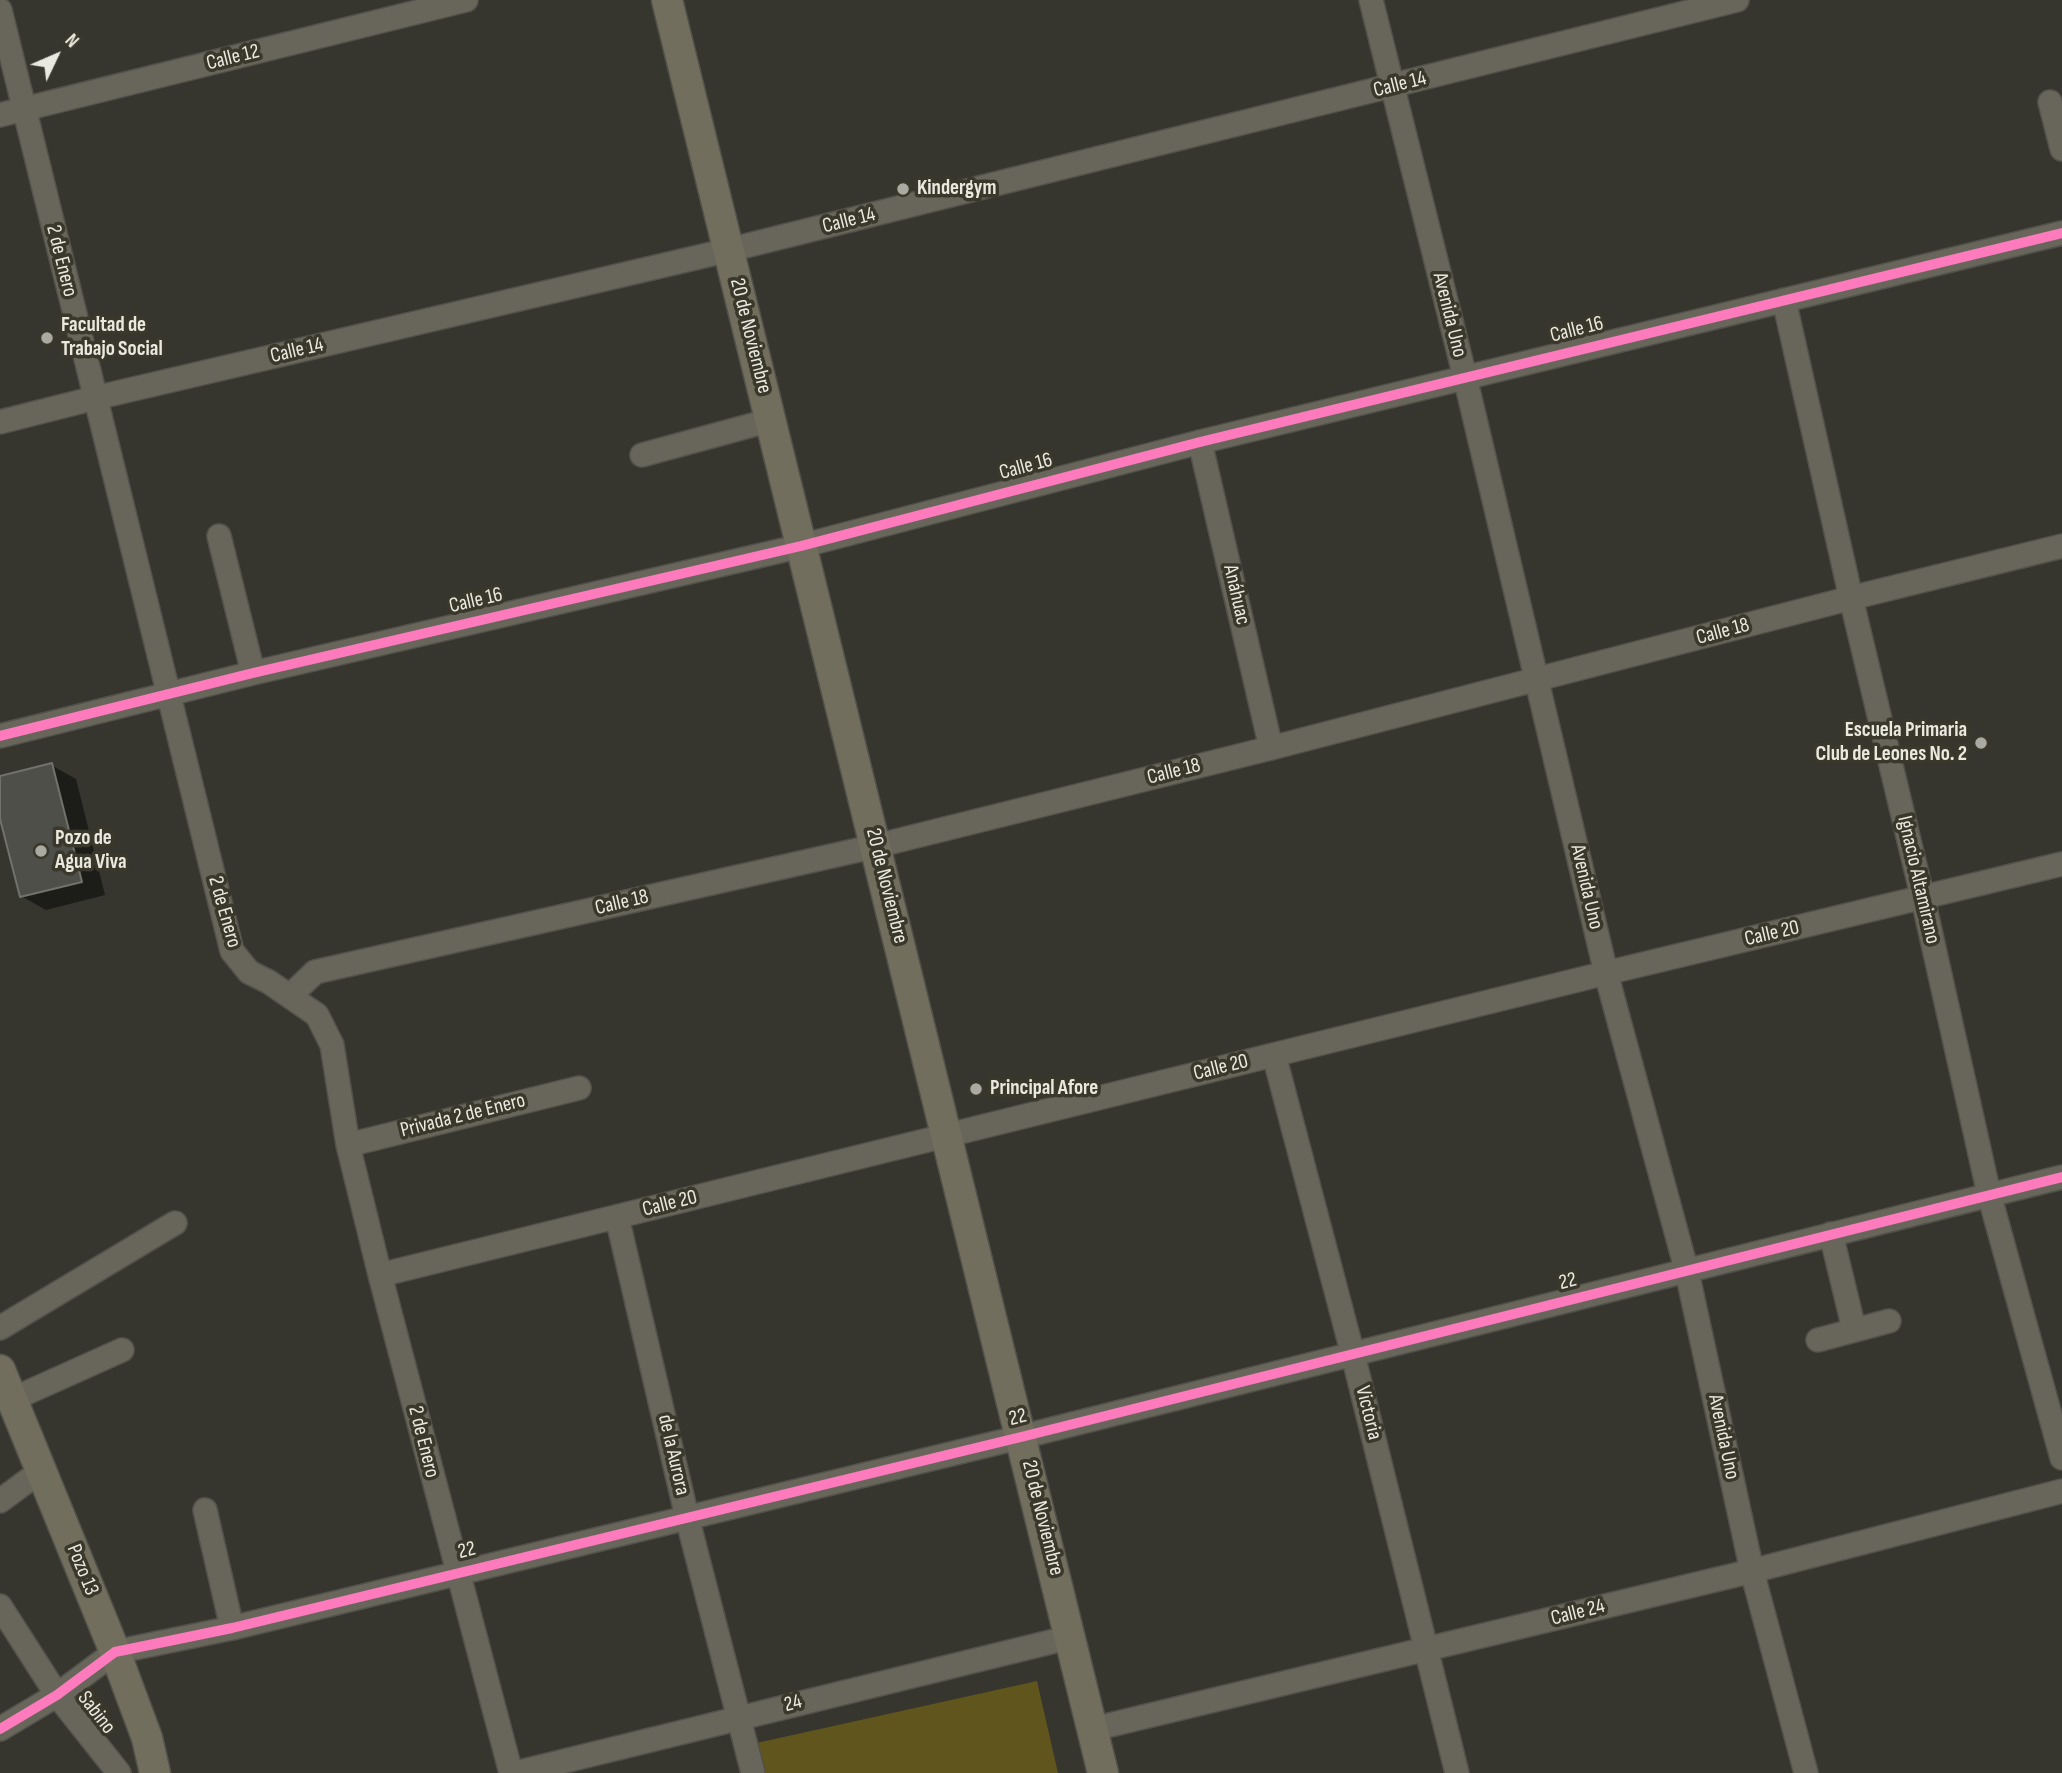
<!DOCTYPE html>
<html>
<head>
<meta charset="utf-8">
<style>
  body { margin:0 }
  #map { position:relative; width:2062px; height:1773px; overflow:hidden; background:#36352e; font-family:"Sofia Sans Condensed",sans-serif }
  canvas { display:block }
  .north { position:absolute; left:21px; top:21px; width:70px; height:70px; -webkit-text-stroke:5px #3a382b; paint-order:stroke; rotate:46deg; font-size:19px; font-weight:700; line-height:28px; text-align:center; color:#eae9e0 }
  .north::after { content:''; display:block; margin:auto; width:24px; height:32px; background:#eae9e0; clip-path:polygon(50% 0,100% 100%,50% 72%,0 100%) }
</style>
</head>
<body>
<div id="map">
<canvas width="2062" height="1773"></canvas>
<div class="north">N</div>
</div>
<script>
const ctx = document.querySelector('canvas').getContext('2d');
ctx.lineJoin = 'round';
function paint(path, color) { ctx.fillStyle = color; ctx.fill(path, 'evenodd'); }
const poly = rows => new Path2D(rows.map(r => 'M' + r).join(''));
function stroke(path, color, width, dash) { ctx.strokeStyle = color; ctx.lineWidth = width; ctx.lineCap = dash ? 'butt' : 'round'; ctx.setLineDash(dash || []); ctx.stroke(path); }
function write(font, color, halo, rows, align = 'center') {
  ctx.font = font + ' "Sofia Sans Condensed",sans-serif'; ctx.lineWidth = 7; ctx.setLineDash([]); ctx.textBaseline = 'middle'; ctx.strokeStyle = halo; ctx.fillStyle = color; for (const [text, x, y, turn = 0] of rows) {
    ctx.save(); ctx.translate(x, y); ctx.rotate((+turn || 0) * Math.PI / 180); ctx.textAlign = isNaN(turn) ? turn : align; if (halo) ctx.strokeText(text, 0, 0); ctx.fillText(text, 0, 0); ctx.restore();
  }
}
paint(poly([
  [1037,1681,1058,1773,761,1773,752,1744]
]), '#60551d');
paint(poly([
  [51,765,76,779,105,895,46,910,21,896,0,812,0,778]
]), '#0007');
const building = poly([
  [52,763,82,882,20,897,0,819,0,776,52,763]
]);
paint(building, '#4f4f49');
stroke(building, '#72726c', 2);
const minor = poly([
  [1371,0,1465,377,1606,973,1687,1272,1752,1571,1806,1773],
  [0,10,232,951,249,972,269,982,317,1015,332,1045,348,1145,380,1275,511,1773],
  [2050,102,2062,149],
  [0,115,466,0],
  [1784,300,1851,598,1923,899,1989,1194,2062,1458],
  [0,422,95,398,729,250,1737,0],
  [1200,442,1271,748],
  [642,455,771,420],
  [219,536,253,673],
  [0,736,253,673,801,546,1200,442,2062,233],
  [290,996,315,972,876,846,1271,748,1851,598,2062,546],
  [1274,1055,1353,1355,1457,1773],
  [348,1145,579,1088],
  [617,1217,687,1517,753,1773],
  [1831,1234,1854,1329],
  [380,1275,1606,973,2062,864],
  [0,1328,175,1223],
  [1818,1340,1889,1321],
  [13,1399,122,1350],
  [0,1501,42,1470],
  [205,1510,232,1628],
  [0,1606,57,1695,119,1773],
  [0,1729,57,1695,115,1652,232,1628,1021,1437,2062,1177],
  [1093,1729,1752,1571,2062,1491],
  [516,1773,1071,1637]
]);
const major = poly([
  [667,0,1103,1773],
  [0,1370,115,1652,147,1738,155,1773]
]);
stroke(minor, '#52514b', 26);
stroke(major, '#52514b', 33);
stroke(minor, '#68665a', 23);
stroke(major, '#726e5e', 30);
stroke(poly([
  [0,736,253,673,801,546,1200,442,2062,233],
  [0,1729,57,1695,115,1652,232,1628,1021,1437,2062,1177]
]), '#fd7abc', 10);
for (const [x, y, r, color] of [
  [903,189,7,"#abaaa2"],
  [47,338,7,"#abaaa2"],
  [1981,743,7,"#abaaa2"],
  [41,851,7,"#abaaa2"],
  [976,1089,7,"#abaaa2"]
]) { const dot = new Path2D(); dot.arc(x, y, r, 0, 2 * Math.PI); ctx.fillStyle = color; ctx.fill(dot); stroke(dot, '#3a382b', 2.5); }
write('21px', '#eae9e0', '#3a382b', [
  ["Calle 12",233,58,-14],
  ["Calle 14",1400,85,-14],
  ["Calle 14",849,221,-14],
  ["2 de Enero",61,261,76],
  ["Avenida Uno",1449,315,76],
  ["Calle 16",1577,330,-14],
  ["20 de Noviembre",750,336,76],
  ["Calle 14",297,351,-13],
  ["Calle 16",1026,467,-15],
  ["Anáhuac",1236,595,77],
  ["Calle 16",476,601,-13],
  ["Calle 18",1723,632,-15],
  ["Calle 18",1174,772,-14],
  ["Ignacio Altamirano",1918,880,77],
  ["20 de Noviembre",886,886,76],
  ["Avenida Uno",1586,887,77],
  ["Calle 18",622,903,-13],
  ["2 de Enero",224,912,74],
  ["Calle 20",1772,934,-13],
  ["Calle 20",1221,1068,-14],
  ["Privada 2 de Enero",463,1116,-14],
  ["Calle 20",670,1204,-14],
  ["22",1568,1282,-14],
  ["Victoria",1368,1413,76],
  ["22",1018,1418,-14],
  ["Avenida Uno",1723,1437,78],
  ["2 de Enero",423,1442,76],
  ["de la Aurora",673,1455,77],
  ["20 de Noviembre",1042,1518,76],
  ["22",467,1551,-14],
  ["Pozo 13",82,1570,68],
  ["Calle 24",1578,1613,-14],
  ["24",793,1704,-14],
  ["Sabino",96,1713,52]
]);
write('bold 21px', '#eae9e0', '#3a382b', [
  ["Kindergym",917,189],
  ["Facultad de",61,326],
  ["Trabajo Social",61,350],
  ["Escuela Primaria",1967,731,"right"],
  ["Club de Leones No. 2",1967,755,"right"],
  ["Pozo de",55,839],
  ["Agua Viva",55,863],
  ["Principal Afore",990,1089]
], 'left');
</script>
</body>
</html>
